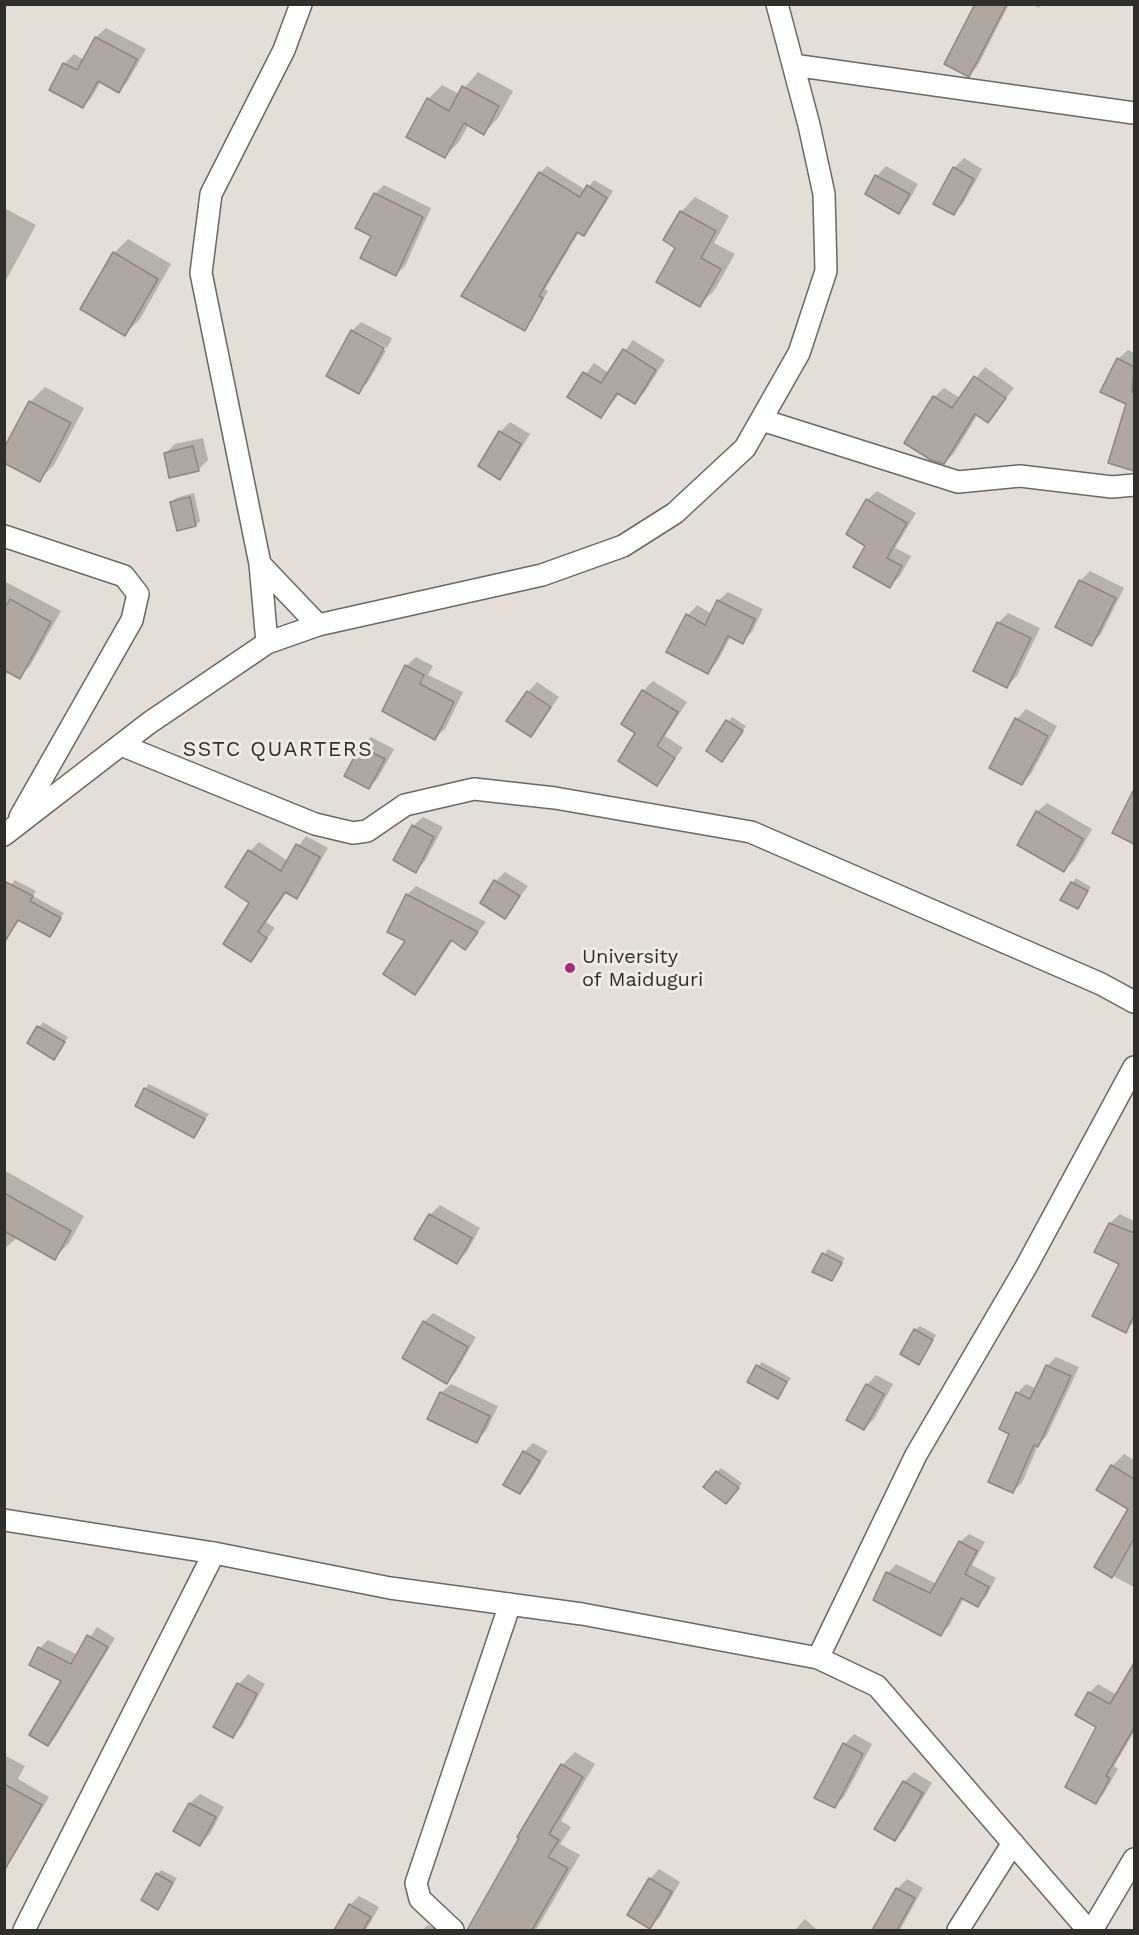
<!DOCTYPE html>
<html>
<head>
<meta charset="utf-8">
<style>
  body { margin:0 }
  #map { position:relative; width:1139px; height:1935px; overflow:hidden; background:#e3ded7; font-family:"Work Sans",sans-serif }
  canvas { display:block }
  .frame { position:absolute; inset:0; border:6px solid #302e2b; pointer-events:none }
</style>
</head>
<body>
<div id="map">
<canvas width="1139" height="1935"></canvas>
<div class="frame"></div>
</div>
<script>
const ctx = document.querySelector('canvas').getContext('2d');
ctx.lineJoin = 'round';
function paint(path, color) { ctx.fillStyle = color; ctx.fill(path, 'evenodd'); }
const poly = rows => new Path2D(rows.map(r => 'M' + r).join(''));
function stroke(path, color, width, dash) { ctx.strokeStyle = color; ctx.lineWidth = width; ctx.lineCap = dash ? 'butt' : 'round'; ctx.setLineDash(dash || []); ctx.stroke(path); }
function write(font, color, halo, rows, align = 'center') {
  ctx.font = font + ' "Work Sans",sans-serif'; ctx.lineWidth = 6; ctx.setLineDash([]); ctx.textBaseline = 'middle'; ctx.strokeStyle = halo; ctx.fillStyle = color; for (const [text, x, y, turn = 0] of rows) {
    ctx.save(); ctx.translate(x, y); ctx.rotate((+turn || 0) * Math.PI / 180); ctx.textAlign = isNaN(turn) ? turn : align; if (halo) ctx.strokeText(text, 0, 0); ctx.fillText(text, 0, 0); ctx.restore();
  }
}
paint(poly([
  [983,4,1009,4,977,67,968,75],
  [1030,4,1042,4,1039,8],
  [106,28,146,49,128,81,119,91,101,81,92,97,83,107,51,89,64,64,74,54,84,60,96,37],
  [478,72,513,91,498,118,484,133,469,124,459,142,445,156,428,99,442,85,459,94],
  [964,158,982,169,963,204,953,213,954,168],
  [547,166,586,190,594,180,613,191,590,228,584,234,579,232,545,289,548,291,531,322,524,329,540,173],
  [886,166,918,184,908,202,899,212,867,193,877,176],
  [384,185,431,208,405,266,395,275,373,236,375,194],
  [695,197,729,216,714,243,735,254,714,291,699,305,677,247,681,212],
  [4,208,36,225,4,284],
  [128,239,171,264,140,319,125,334,114,253],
  [361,322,392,338,387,348,353,330],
  [353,330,353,333,386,351,368,382,359,392,352,331],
  [633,340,665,360,644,393,635,402,620,393,601,417,569,397,594,363,609,373],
  [1128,350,1134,353,1134,394,1126,403,1118,359],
  [985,367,1014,388,988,421,978,414,954,453,944,463,934,397,944,388,960,398],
  [45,387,84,408,54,465,39,480,30,402],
  [1131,415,1134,417,1134,470,1110,462],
  [510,422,530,434,509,468,500,478,480,466,500,432],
  [203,438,208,460,198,470,165,454,175,444],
  [877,491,916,513,895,548,911,556,900,576,890,586,867,545,867,500],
  [194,493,200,521,196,525,171,502,176,498],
  [1090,571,1124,588,1101,634,1091,644,1057,627,1080,581],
  [4,581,61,611,30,666,19,677,8,671,4,679],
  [728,592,763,609,752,632,742,642,731,636,717,662,708,672,669,651,688,615,697,605,712,614,718,601],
  [1008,613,1040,628,1017,676,1007,686,998,623],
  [416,657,433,666,428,675,463,692,445,729,435,738,406,666],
  [653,681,687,702,665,736,683,748,656,784,637,733,643,691],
  [537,682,559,697,531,735,528,692],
  [1026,709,1057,726,1031,774,1022,784,991,767,1017,719],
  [732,717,746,726,726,755,708,751],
  [371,737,394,749,378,778,369,787,361,747],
  [1134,792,1134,843,1114,832],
  [1047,803,1092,829,1074,861,1064,870,1037,812],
  [423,817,443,827,425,861,416,871,413,826],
  [306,836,328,848,305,888,296,897,287,892,266,922,275,928,251,960,250,851,259,842,288,861],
  [505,872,528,886,505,917,496,881],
  [1076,878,1091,887,1078,908,1072,883],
  [15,880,36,891,33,896,64,913,50,935,19,918,9,933,11,885],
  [416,886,486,922,465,948,453,940,424,984,415,993,407,941,407,895],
  [43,1022,68,1037,54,1058,29,1043],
  [149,1084,209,1114,194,1136,145,1089],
  [4,1170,84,1216,69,1243,54,1258,18,1237,4,1249],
  [440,1205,480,1228,467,1252,457,1262,416,1239,430,1215],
  [1120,1214,1134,1221,1134,1322,1125,1331,1123,1264,1110,1223],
  [828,1249,845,1258,831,1279,814,1271],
  [433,1313,476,1337,456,1372,447,1382,424,1322],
  [920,1326,936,1335,919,1363,915,1330],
  [1056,1357,1079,1367,1046,1437,1038,1445,1022,1483,1013,1491,1011,1433,1017,1393,1026,1384,1037,1389,1048,1365],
  [762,1362,791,1378,778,1397,758,1366],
  [876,1375,893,1384,874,1419,864,1429,867,1385],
  [451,1384,498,1406,486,1431,476,1441,441,1393],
  [533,1443,548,1451,529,1483,520,1493,524,1452],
  [1124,1454,1134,1460,1134,1587,1096,1567,1128,1507,1112,1466],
  [721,1468,742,1483,731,1498,717,1472],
  [969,1534,985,1542,972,1565,996,1578,986,1597,977,1605,964,1598,949,1626,940,1634,888,1573,896,1564,937,1584,960,1542],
  [97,1627,115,1638,56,1736,48,1744,63,1680,40,1648,48,1640,78,1655],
  [1134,1668,1134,1732,1114,1766,1118,1769,1104,1793,1096,1802,1098,1727,1077,1715,1089,1693,1098,1684,1117,1695],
  [248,1674,265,1684,242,1726,233,1736,239,1684],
  [854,1734,872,1744,844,1797,834,1807,845,1744],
  [575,1752,595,1764,561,1821,571,1827,560,1844,580,1855,536,1930,469,1929,562,1765],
  [4,1755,25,1766,18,1779,49,1797,4,1872],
  [914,1772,932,1783,904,1830,895,1839,904,1782],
  [200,1794,224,1807,210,1834,200,1844,176,1831,190,1803],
  [659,1869,680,1882,660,1917,650,1927,650,1879],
  [161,1870,177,1878,158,1908,157,1874],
  [907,1879,923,1888,900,1930,874,1930,897,1889],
  [359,1896,379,1907,366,1930,336,1930,350,1905],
  [805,1919,817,1930,795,1930],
  [428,1925,437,1930,422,1930]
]), '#0003');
const building = poly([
  [975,4,1007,4,969,77,944,64,975,4],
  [95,37,137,59,119,93,98,81,83,108,49,90,63,63,77,70,95,37],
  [462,86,499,106,484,135,464,123,445,158,406,137,427,98,449,111,462,86],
  [953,167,974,179,954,215,933,204,953,167],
  [539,172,580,197,587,185,607,198,584,236,577,232,539,296,543,298,525,331,461,296,539,172],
  [875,175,910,194,899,214,865,194,875,175],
  [374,193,423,217,396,276,360,258,371,236,355,228,374,193],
  [680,211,716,231,701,258,721,269,700,307,656,282,675,248,663,240,680,211],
  [113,252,158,279,125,336,80,309,113,252],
  [351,330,384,348,359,394,326,376,351,330],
  [623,349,656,370,635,404,617,393,601,418,567,397,583,372,601,383,623,349],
  [1117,358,1134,367,1132,392,1134,393,1134,471,1108,463,1126,404,1100,392,1117,358],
  [974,376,1006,398,988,423,975,414,944,464,931,460,904,443,933,396,952,408,974,376],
  [29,401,71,423,40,482,4,463,4,448,29,401],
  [499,431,521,444,500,480,478,466,499,431],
  [193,446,199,471,169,478,164,453,193,446],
  [190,497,196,526,177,531,170,502,190,497],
  [866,499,907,523,887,558,902,566,890,588,853,567,865,546,846,534,866,499],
  [1079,580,1116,598,1092,646,1055,627,1079,580],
  [10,599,51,622,20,679,4,670,4,610,10,599],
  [717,600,755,619,743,644,728,636,708,674,666,652,686,614,705,625,717,600],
  [997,622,1031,638,1007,688,973,671,997,622],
  [405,665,424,675,420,684,454,702,435,740,382,711,405,665],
  [642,690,678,712,657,746,675,758,657,786,618,761,635,733,621,724,642,690],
  [527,691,551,707,531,737,506,721,527,691],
  [1015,718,1048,736,1022,785,989,768,1015,718],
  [726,720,743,731,722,762,706,751,726,720],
  [360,746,385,759,369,789,344,776,360,746],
  [1134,789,1134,844,1112,833,1134,789],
  [1036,811,1083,839,1064,872,1017,845,1036,811],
  [412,825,434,837,416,873,393,860,412,825],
  [296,844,320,857,297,899,285,892,258,932,267,938,251,962,223,944,249,903,225,887,248,850,281,871,296,844],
  [494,880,520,896,505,919,480,903,494,880],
  [4,881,33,896,30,901,61,918,50,937,18,920,4,943,4,881],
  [1071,882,1088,891,1078,909,1060,900,1071,882],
  [406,894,478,932,465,950,451,940,415,995,383,974,405,941,387,932,406,894],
  [37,1026,65,1042,54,1060,27,1043,37,1026],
  [144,1088,205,1119,194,1138,135,1106,144,1088],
  [4,1193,71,1231,55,1260,4,1231,4,1193],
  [429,1214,472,1238,457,1264,414,1239,429,1214],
  [1109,1223,1134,1233,1134,1315,1126,1333,1092,1316,1119,1264,1094,1252,1109,1223],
  [822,1253,842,1263,832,1281,812,1272,822,1253],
  [423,1321,468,1347,447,1384,402,1358,423,1321],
  [914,1329,933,1340,919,1365,900,1354,914,1329],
  [756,1365,787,1382,778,1399,747,1382,756,1365],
  [1046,1365,1071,1376,1038,1447,1034,1445,1013,1493,988,1482,1009,1434,999,1429,1016,1392,1030,1399,1046,1365],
  [866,1384,884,1394,864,1430,846,1420,866,1384],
  [440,1392,490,1416,477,1443,427,1419,440,1392],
  [523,1451,540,1461,520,1494,503,1485,523,1451],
  [1111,1465,1134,1479,1134,1539,1112,1578,1094,1567,1128,1509,1096,1490,1111,1465],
  [716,1471,739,1488,726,1504,703,1487,716,1471],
  [959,1541,977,1551,965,1574,989,1587,978,1607,961,1598,941,1636,873,1600,886,1572,930,1593,959,1541],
  [87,1635,108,1647,48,1746,29,1735,61,1681,29,1665,38,1647,71,1664,87,1635],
  [1134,1663,1134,1728,1106,1776,1110,1778,1096,1804,1065,1787,1096,1727,1075,1715,1088,1692,1110,1704,1134,1663],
  [237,1683,257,1694,233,1738,213,1727,237,1683],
  [843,1743,863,1754,835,1808,814,1798,843,1743],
  [561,1764,583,1777,549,1834,559,1840,548,1857,568,1868,532,1930,467,1930,519,1838,517,1837,561,1764],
  [903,1781,923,1793,895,1841,874,1829,903,1781],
  [4,1784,42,1805,4,1871,4,1784],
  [189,1803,216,1817,200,1846,173,1831,189,1803],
  [156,1873,173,1883,158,1910,141,1900,156,1873],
  [649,1878,672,1892,650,1929,627,1915,649,1878],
  [896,1888,915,1898,897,1930,872,1930,896,1888],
  [349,1904,371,1917,363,1930,334,1930,349,1904]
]);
paint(building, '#aea7a2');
stroke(building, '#8e8682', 1.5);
const street = poly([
  [793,65,1134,113],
  [762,420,958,482,1020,476,1112,487,1134,485],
  [4,536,124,576,138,594,132,620,20,817],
  [260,564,318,625],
  [267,643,260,564,201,273,211,194,284,50,301,4],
  [121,745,315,824,353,833,367,831,405,805,474,789,555,798,751,832,1101,984,1134,1002],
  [4,835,149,723,267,643,318,625,542,575,623,546,675,513,745,448,799,353,826,271,824,194,809,125,777,4],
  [4,1520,214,1553,390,1588,582,1614,818,1658,877,1686,1088,1930],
  [818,1658,916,1455,1026,1267,1134,1067],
  [24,1930,214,1553],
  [453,1930,420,1899,416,1883,510,1604],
  [958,1930,1013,1843],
  [1092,1930,1134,1859]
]);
stroke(street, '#6c6761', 24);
stroke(street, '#fff', 21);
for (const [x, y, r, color] of [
  [570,968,6,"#a42b81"]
]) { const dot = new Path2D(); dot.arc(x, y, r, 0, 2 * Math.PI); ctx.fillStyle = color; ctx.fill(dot); stroke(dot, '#f0ebe4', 2); }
write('20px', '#302e2b', '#f0ebe4', [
  ["University",582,957],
  ["of Maiduguri",582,980]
], 'left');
ctx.letterSpacing = '1.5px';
write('21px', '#302e2b', '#f0ebe4', [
  ["SSTC QUARTERS",278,750]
]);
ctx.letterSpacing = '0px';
</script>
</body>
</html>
